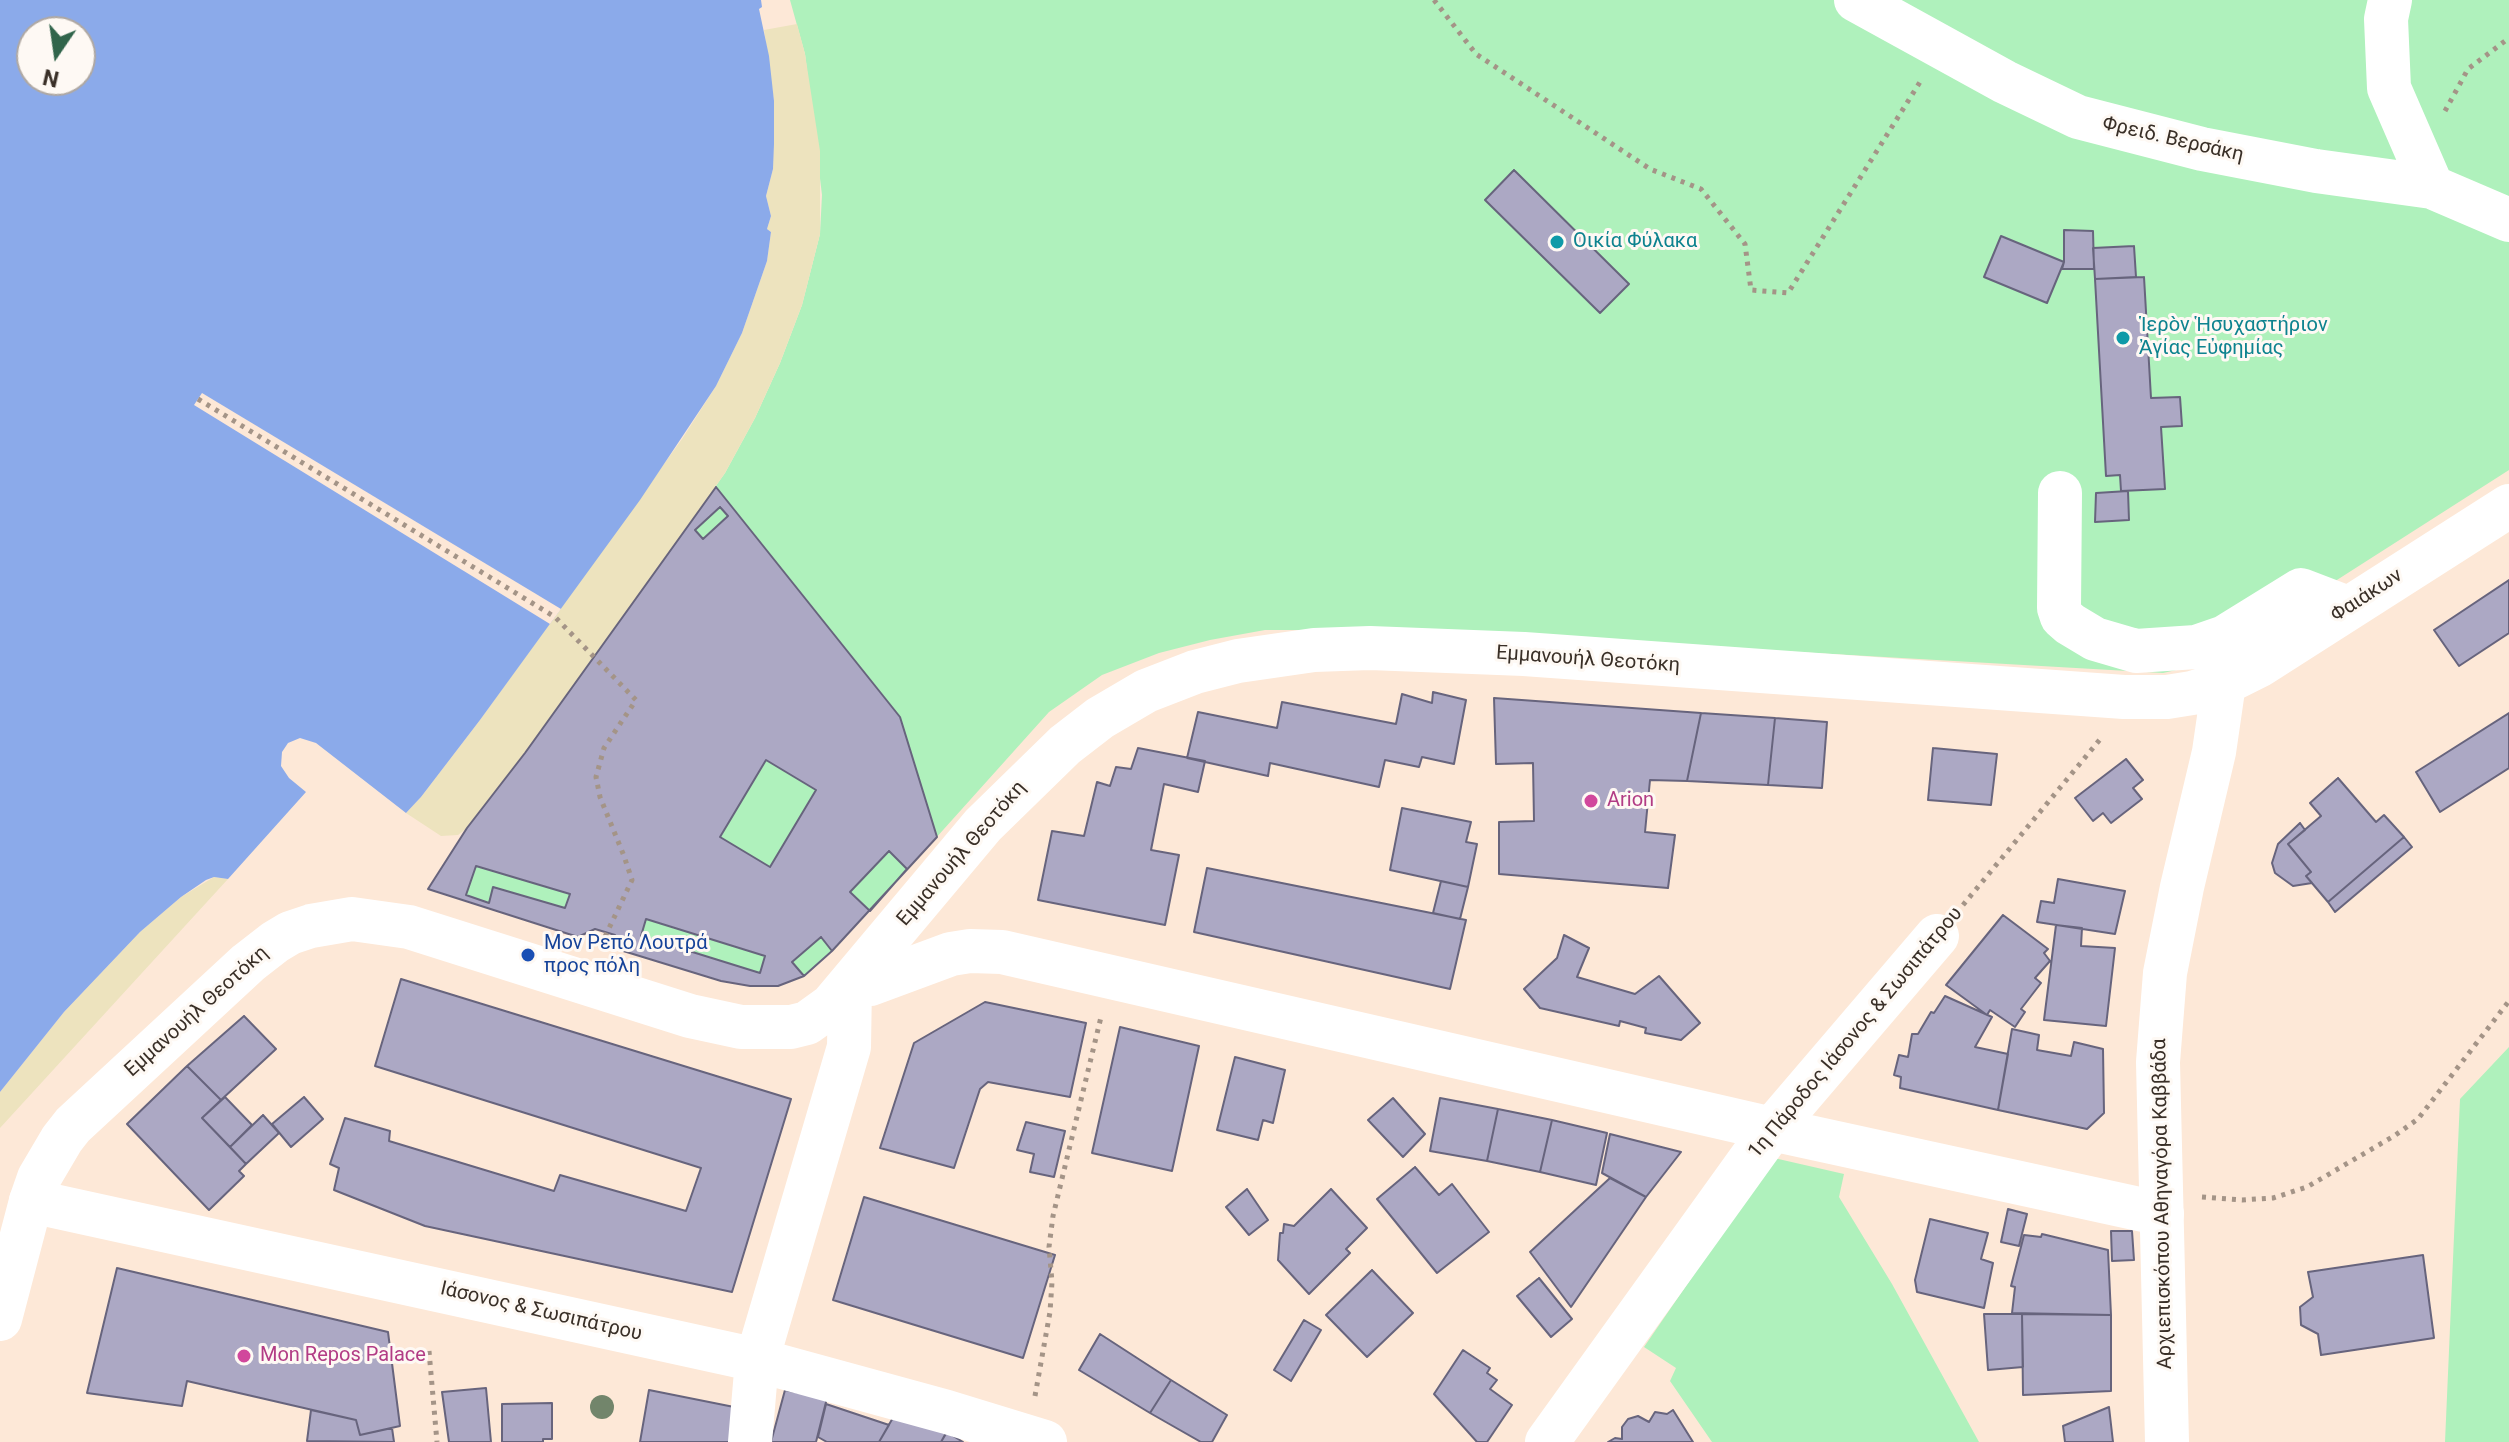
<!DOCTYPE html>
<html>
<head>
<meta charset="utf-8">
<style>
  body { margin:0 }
  #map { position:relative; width:2509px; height:1442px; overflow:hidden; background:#fde8d7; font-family:Roboto,sans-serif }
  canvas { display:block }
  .north { position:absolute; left:16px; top:16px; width:80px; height:80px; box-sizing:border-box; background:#fef9f4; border:2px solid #afa8a2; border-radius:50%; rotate:193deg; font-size:22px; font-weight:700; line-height:32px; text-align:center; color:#392f27 }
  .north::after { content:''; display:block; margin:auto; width:28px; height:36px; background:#31654b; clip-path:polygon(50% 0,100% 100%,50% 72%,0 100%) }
</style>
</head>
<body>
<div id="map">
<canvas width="2509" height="1442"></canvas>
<div class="north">N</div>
</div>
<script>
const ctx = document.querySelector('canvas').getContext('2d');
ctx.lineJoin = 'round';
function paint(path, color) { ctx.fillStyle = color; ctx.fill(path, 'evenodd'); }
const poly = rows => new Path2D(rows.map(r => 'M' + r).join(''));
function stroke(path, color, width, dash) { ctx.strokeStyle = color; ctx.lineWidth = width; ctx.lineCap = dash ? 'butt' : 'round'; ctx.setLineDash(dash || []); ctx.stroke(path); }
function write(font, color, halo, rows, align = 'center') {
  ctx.font = font + ' Roboto,sans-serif'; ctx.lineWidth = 6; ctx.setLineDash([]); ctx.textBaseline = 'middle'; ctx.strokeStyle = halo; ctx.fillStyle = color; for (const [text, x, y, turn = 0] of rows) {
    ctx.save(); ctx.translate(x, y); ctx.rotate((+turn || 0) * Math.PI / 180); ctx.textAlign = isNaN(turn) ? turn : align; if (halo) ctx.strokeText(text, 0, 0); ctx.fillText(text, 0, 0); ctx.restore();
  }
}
paint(poly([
  [790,0,2509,0,2509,470,2207,663,2163,673,1414,630,1265,630,1210,640,1159,653,1102,675,1049,712,891,888,832,951,804,976,778,986,750,986,721,981,620,950,614,935,595,929,578,937,428,889,467,828,525,753,725,473,755,418,780,363,802,305,820,234,822,195,805,54],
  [2509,1047,2509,1442,2445,1442,2460,1099],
  [1774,1158,1844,1174,1839,1197,1892,1284,1979,1442,1712,1442,1670,1381,1676,1368,1644,1347]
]), '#aff1bc');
paint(poly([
  [797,24,805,54,820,151,820,234,802,305,780,363,755,418,725,473,659,568,525,753,467,828,458,835,441,836,406,813,421,797,480,720,682,439,716,386,742,333,767,261,771,232,767,229,771,216,766,196,773,169,774,101,764,30],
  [214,877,228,879,0,1128,0,1092,64,1012,140,932,181,897]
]), '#ede3be');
paint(poly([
  [0,0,761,0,762,7,759,9,769,56,774,101,774,144,773,169,766,196,771,216,767,229,771,232,767,261,742,333,716,386,640,500,480,720,421,797,406,813,316,743,300,738,288,743,282,752,281,766,289,778,306,792,228,879,214,877,206,880,181,897,140,932,64,1012,0,1092],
  [32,32,80,32,80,80,32,80]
]), '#8baaea');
paint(poly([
  [202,393,561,609,550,624,194,405]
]), '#fde8d7');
const building = poly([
  [1514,170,1629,284,1600,313,1485,200,1514,170],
  [2064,230,2093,231,2094,269,2062,269,2064,262,2064,230],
  [2001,236,2064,262,2047,303,1984,277,2001,236],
  [2134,246,2136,277,2095,279,2093,248,2134,246],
  [2144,277,2151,398,2180,397,2182,426,2161,427,2165,489,2121,491,2120,475,2106,476,2095,279,2144,277],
  [716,487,900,717,937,837,832,951,804,976,778,986,750,986,721,981,620,950,615,935,595,929,578,937,428,889,467,828,525,753,716,487],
  [2128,491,2129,520,2095,522,2096,493,2128,491],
  [720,507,728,516,703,539,695,530,720,507],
  [2509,580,2509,633,2459,666,2434,630,2509,580],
  [1433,692,1466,700,1454,764,1422,757,1419,767,1385,760,1379,787,1270,763,1268,776,1187,758,1198,712,1277,728,1282,702,1396,724,1402,694,1432,703,1433,692],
  [1494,698,1701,713,1687,781,1650,780,1645,832,1675,835,1668,888,1499,874,1499,822,1534,821,1533,763,1496,764,1494,698],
  [1701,713,1775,718,1768,785,1687,781,1701,713],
  [2509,713,2509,768,2440,812,2416,772,2509,713],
  [1775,718,1827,722,1822,788,1768,785,1775,718],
  [1138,748,1205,761,1198,792,1164,784,1151,850,1179,855,1165,925,1038,900,1052,831,1084,836,1097,782,1110,786,1116,767,1131,769,1138,748],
  [1933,748,1997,754,1991,805,1928,800,1933,748],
  [2126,759,2143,780,2133,788,2142,799,2111,823,2103,813,2093,821,2075,798,2126,759],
  [766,760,816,790,770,867,720,837,766,760],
  [2338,778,2376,822,2384,815,2404,837,2328,902,2306,876,2311,872,2288,844,2321,816,2310,803,2338,778],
  [1402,808,1471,822,1466,842,1477,844,1468,887,1390,870,1402,808],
  [2300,823,2305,830,2288,844,2311,872,2306,876,2312,883,2293,886,2275,873,2272,863,2278,844,2300,823],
  [2404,837,2412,847,2335,912,2328,902,2404,837],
  [889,851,907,869,870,911,850,892,889,851],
  [476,866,570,894,565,908,493,887,489,903,466,895,476,866],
  [1207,868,1466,920,1450,989,1194,932,1207,868],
  [2058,879,2125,891,2115,934,2037,922,2041,901,2054,903,2058,879],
  [1441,881,1468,887,1460,919,1433,913,1441,881],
  [2003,915,2048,949,2044,953,2050,961,2035,978,2041,983,2021,1009,2025,1012,2015,1027,1990,1010,1987,1015,1946,985,2003,915],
  [646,919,765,956,760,973,641,936,646,919],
  [2056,925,2082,928,2081,946,2115,948,2106,1026,2044,1020,2056,925],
  [1564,935,1589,948,1577,977,1635,994,1659,976,1700,1023,1681,1040,1645,1033,1646,1028,1620,1021,1619,1026,1540,1008,1524,989,1557,958,1564,935],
  [821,937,832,951,804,976,792,962,821,937],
  [401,979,791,1099,732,1292,425,1226,334,1190,339,1168,330,1164,345,1118,390,1131,389,1141,554,1191,560,1175,686,1211,701,1168,375,1066,401,979],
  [1945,996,1992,1017,1975,1047,2008,1054,1998,1110,1900,1088,1901,1077,1894,1075,1899,1055,1908,1057,1912,1034,1918,1034,1931,1012,1934,1013,1945,996],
  [985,1002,1086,1023,1070,1097,988,1082,980,1089,954,1168,880,1148,914,1043,985,1002],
  [244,1016,276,1049,221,1100,187,1066,244,1016],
  [1120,1027,1199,1046,1172,1171,1092,1153,1120,1027],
  [2012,1029,2039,1035,2037,1050,2071,1056,2074,1042,2103,1049,2104,1113,2087,1129,1998,1110,2012,1029],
  [1235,1057,1285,1070,1273,1123,1263,1120,1258,1140,1217,1130,1235,1057],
  [187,1066,221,1100,202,1118,246,1164,239,1171,244,1176,209,1210,127,1124,187,1066],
  [225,1097,252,1125,230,1147,202,1118,225,1097],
  [304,1097,323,1119,291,1147,272,1124,304,1097],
  [1393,1098,1425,1134,1403,1157,1368,1120,1393,1098],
  [1440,1098,1498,1109,1487,1161,1430,1151,1440,1098],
  [1498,1109,1552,1120,1540,1172,1487,1161,1498,1109],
  [263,1115,279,1133,246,1164,230,1147,263,1115],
  [1552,1120,1607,1133,1596,1185,1540,1172,1552,1120],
  [1026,1122,1065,1131,1054,1177,1030,1172,1034,1154,1017,1150,1026,1122],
  [1610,1134,1681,1152,1646,1197,1602,1173,1610,1134],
  [1415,1167,1439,1195,1452,1184,1489,1232,1437,1273,1377,1199,1415,1167],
  [1610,1178,1646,1197,1571,1307,1530,1252,1610,1178],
  [1247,1189,1268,1220,1249,1235,1226,1207,1247,1189],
  [1331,1189,1367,1228,1346,1249,1350,1253,1309,1294,1278,1260,1280,1233,1283,1233,1284,1224,1294,1226,1331,1189],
  [864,1197,1055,1255,1023,1358,833,1300,864,1197],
  [2008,1209,2027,1214,2019,1246,2001,1242,2008,1209],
  [1930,1219,1988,1233,1981,1259,1993,1263,1984,1308,1917,1292,1915,1280,1930,1219],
  [2111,1231,2132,1231,2134,1260,2112,1261,2111,1231],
  [2042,1234,2108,1250,2111,1315,2012,1313,2015,1287,2011,1286,2024,1235,2041,1237,2042,1234],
  [2423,1255,2434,1338,2321,1355,2318,1334,2301,1325,2300,1307,2313,1297,2308,1272,2423,1255],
  [117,1268,388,1332,400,1426,360,1435,356,1420,187,1381,182,1406,87,1393,117,1268],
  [1372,1270,1413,1313,1367,1357,1326,1315,1372,1270],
  [1539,1278,1572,1319,1551,1337,1517,1296,1539,1278],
  [1984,1314,2022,1314,2023,1367,1988,1370,1984,1314],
  [2022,1314,2111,1315,2111,1391,2023,1395,2022,1314],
  [1304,1320,1321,1330,1291,1381,1274,1370,1304,1320],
  [1100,1334,1171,1380,1150,1413,1079,1370,1100,1334],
  [1463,1350,1490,1368,1487,1373,1497,1380,1490,1389,1512,1405,1487,1442,1477,1442,1434,1394,1463,1350],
  [1171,1380,1227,1415,1212,1442,1201,1442,1150,1413,1171,1380],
  [486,1388,491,1442,449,1442,442,1392,486,1388],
  [649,1390,739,1408,736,1442,640,1442,649,1390],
  [785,1390,827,1398,816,1442,771,1442,785,1390],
  [552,1403,552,1439,543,1439,543,1442,502,1442,502,1404,552,1403],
  [826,1404,889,1425,879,1442,827,1442,818,1437,826,1404],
  [2109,1407,2113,1442,2065,1442,2063,1426,2109,1407],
  [898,1409,951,1424,941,1442,879,1442,898,1409],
  [311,1410,356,1420,360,1435,392,1428,394,1442,307,1441,311,1410],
  [1673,1410,1693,1442,1608,1442,1615,1438,1622,1439,1622,1427,1628,1419,1638,1416,1649,1422,1655,1412,1667,1414,1673,1410],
  [947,1432,963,1442,941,1442,947,1432]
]);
paint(building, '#aca8c4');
stroke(building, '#67647d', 2);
stroke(poly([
  [1434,0,1476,54,1650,169,1701,189,1745,244,1751,290,1788,293,1920,82],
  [2445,111,2468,69,2509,38],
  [198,399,555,617,636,700,604,748,596,777,600,797,624,856,632,880,601,945],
  [1963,905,2102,737],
  [2202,1197,2242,1200,2273,1198,2307,1187,2394,1136,2418,1119,2509,1001],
  [429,1351,437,1442],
  [1035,1396,1050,1312,1052,1282,1049,1247,1053,1216,1101,1017]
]), '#a49487', 5, [4, 6]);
stroke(poly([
  [1856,0,2005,82,2078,117,2202,149,2316,171,2432,187,2509,220],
  [2390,0,2386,19,2389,88,2432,187],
  [2060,493,2059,608,2062,617,2070,624,2095,639,2136,651,2196,647,2225,637,2301,590,2348,608],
  [31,1201,757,1360,947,1412,1045,1442],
  [750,1442,757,1360,849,1047,850,985,870,984,951,954,970,951,1002,952,1772,1129,2162,1214],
  [1547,1442,1772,1129,1937,936]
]), '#fff', 44);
stroke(poly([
  [0,1319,31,1201,39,1178,62,1139,73,1125,248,963,275,942,290,933,311,926,352,919,409,927,690,1016,741,1027,791,1027,807,1023,832,1005,983,825,1065,745,1100,718,1146,691,1195,672,1238,661,1314,650,1370,648,1524,654,2124,697,2167,697,2192,693,2224,683,2260,665,2509,506],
  [2167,1442,2158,1062,2165,973,2182,887,2214,752,2224,683]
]), '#fff', 44);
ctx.fillStyle = '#72856b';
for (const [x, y] of [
  [602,1407]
]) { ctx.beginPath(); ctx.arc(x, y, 12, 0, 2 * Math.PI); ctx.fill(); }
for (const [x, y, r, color] of [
  [1557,242,8,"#0f9aa8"],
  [2123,338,8,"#0f9aa8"],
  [1591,801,8,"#d1479c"],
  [528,955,8,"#1a4fb4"],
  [244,1356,8,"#d1479c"]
]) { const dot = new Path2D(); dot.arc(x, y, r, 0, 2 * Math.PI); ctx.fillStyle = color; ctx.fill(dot); stroke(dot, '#fef9f4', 3); }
write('20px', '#392f27', '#fef9f4', [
  ["Φρειδ. Βερσάκη",2173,140,13],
  ["Φαιάκων",2367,596,-33],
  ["Εμμανουήλ Θεοτόκη",1588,660,4],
  ["Εμμανουήλ Θεοτόκη",962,854,-49],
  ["Εμμανουήλ Θεοτόκη",197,1012,-42],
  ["1η Πάροδος Ιάσονος & Σωσιπάτρου",1856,1033,-50],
  ["Αρχιεπισκόπου Αθηναγόρα Καββάδα",2163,1204,-91],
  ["Ιάσονος & Σωσιπάτρου",541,1312,13]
]);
write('20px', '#0d838f', '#fef9f4', [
  ["Οικία Φύλακα",1573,242],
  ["Ἱερὸν Ἡσυχαστήριον",2139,326],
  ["Ἀγίας Εὐφημίας",2139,349]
], 'left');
write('20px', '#b23c85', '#fef9f4', [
  ["Arion",1607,801],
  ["Mon Repos Palace",260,1356]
], 'left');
write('20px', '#164399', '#fef9f4', [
  ["Μον Ρεπό Λουτρά",544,944],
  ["προς πόλη",544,967]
], 'left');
</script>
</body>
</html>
